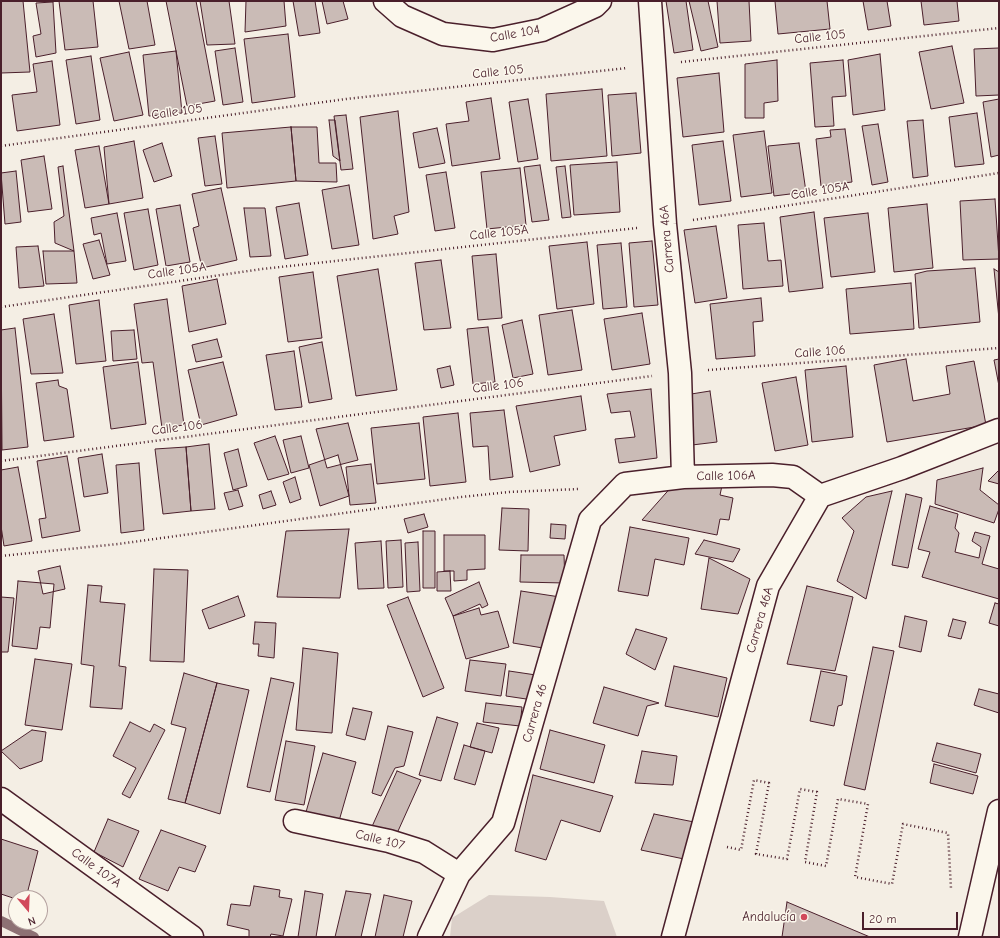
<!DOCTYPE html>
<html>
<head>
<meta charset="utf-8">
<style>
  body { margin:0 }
  #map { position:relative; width:1000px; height:938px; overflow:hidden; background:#f4eee4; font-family:"Comic Neue",sans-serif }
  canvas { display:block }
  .frame { position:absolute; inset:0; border:2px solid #4a1f2b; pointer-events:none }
  .north { position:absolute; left:8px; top:890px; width:40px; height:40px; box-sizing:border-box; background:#fbf7ec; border:1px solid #b4a19f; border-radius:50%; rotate:161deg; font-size:11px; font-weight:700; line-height:16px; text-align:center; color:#4a1f2b }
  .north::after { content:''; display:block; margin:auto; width:14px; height:18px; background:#d1495b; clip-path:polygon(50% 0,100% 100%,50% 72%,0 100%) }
  .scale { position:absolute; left:862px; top:912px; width:96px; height:18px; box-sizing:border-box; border:2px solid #4a1f2b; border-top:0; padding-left:5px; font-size:12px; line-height:14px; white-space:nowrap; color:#4a1f2b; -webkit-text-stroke:3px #fbf7ec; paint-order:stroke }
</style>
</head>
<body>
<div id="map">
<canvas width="1000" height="938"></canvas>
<div class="frame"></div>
<div class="north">N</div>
<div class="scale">20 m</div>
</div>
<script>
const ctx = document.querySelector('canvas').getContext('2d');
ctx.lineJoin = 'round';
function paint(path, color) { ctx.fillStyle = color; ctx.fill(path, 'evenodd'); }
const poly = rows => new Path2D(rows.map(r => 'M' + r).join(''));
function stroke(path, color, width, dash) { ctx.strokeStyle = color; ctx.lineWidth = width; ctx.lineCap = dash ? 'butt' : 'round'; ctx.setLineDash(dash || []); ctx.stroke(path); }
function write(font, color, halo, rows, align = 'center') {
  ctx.font = font + ' "Comic Neue",sans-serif'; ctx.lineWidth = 3; ctx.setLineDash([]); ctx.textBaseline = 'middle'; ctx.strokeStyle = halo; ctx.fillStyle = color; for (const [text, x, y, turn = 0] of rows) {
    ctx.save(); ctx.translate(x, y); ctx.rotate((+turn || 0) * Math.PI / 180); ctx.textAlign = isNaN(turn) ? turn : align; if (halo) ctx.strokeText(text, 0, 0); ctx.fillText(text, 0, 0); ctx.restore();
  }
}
paint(poly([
  [489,895,550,897,604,901,617,937,450,937,452,918]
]), '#dbd0c9');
stroke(poly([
  [1,921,34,937]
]), '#8d7174', 10);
const building = poly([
  [1,1,23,1,30,72,1,73,1,1],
  [59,1,93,1,98,47,65,50,59,1],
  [119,1,147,1,155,45,129,49,119,1],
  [166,1,196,1,215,101,187,106,166,1],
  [200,1,229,1,235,44,207,45,200,1],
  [246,1,284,1,286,26,245,32,246,1],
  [293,1,315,1,320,33,299,36,293,1],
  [322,1,343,1,348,19,327,24,322,1],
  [666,1,686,1,693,50,674,53,666,1],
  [689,1,708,1,718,47,701,51,689,1],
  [717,1,749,1,751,41,720,43,717,1],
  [775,1,827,1,830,29,778,34,775,1],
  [863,1,887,1,891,26,868,30,863,1],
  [921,1,957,1,959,21,924,25,921,1],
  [53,2,56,53,36,57,33,36,41,34,36,3,53,2],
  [288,34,295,97,252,103,244,39,288,34],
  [952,46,964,103,931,109,919,52,952,46],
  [235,48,243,102,223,105,215,51,235,48],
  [999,48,999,95,976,96,974,49,999,48],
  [176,51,182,113,149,116,143,55,176,51],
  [129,52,143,115,114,121,100,58,129,52],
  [880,54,885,110,853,115,848,60,880,54],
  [91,56,100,120,76,124,66,60,91,56],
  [777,60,778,101,764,103,764,118,745,118,745,64,777,60],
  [843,60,846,96,832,97,834,126,815,127,810,63,843,60],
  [52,61,60,125,17,131,12,95,37,92,33,64,52,61],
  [719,73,724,132,683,137,677,78,719,73],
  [602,89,607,156,551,161,546,94,602,89],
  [636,93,641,153,612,156,608,95,636,93],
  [491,98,500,159,452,166,446,124,469,121,466,102,491,98],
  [528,99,538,159,518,162,509,102,528,99],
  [999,99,999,155,991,157,983,102,999,99],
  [398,111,409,212,394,216,398,234,373,239,360,117,398,111],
  [977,113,984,164,955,167,949,117,977,113],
  [346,115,353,169,341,170,334,116,346,115],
  [329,120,335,120,340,161,333,156,329,120],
  [923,120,928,176,913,178,907,121,923,120],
  [878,124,888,182,872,185,862,126,878,124],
  [291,127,296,181,227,188,222,133,291,127],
  [291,127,317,127,319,163,336,163,337,182,296,181,291,127],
  [437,128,445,163,419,168,413,133,437,128],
  [845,129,852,182,821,186,816,139,831,137,830,130,845,129],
  [764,131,772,193,741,197,733,135,764,131],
  [215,136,222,184,205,186,198,138,215,136],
  [134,141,143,198,109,204,104,147,134,141],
  [723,141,731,201,699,205,692,145,723,141],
  [162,143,172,176,154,182,143,150,162,143],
  [799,143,806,192,774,196,768,146,799,143],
  [99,146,109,204,85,208,75,150,99,146],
  [44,156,52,209,28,212,21,160,44,156],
  [617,162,620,212,574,215,570,165,617,162],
  [540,165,549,220,532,222,524,167,540,165],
  [63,166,74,251,55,243,54,222,64,216,58,167,63,166],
  [565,166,571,217,562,218,556,167,565,166],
  [520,168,526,225,487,229,481,172,520,168],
  [16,171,21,222,5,224,1,173,16,171],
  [446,172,455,228,435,231,426,175,446,172],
  [349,185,359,245,332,249,322,190,349,185],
  [221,188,237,260,202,268,193,228,199,226,192,194,221,188],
  [995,199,999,259,963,260,960,201,995,199],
  [299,203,308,255,285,259,276,207,299,203],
  [927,204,933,268,894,272,888,208,927,204],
  [180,205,190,262,166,266,156,209,180,205],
  [244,208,265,208,271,256,250,257,244,208],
  [148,209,158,265,134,270,124,213,148,209],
  [814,212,823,288,789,292,780,217,814,212],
  [117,213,126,261,107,264,101,233,94,235,91,218,117,213],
  [868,213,875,272,831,277,824,218,868,213],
  [764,223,768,261,781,260,783,286,743,289,738,225,764,223],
  [716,226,727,298,695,303,684,230,716,226],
  [99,240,110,275,93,279,83,244,99,240],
  [652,241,658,305,634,307,629,243,652,241],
  [587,242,594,304,557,309,549,246,587,242],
  [621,243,627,307,603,309,597,245,621,243],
  [38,246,44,286,19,288,16,247,38,246],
  [43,251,74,251,77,283,46,284,43,251],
  [496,254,502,318,478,320,472,256,496,254],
  [441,260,451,328,424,330,415,263,441,260],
  [975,268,980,322,919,328,915,274,927,271,975,268],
  [378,269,397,390,356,396,337,276,378,269],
  [994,269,999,272,999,319,994,269],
  [313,272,322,338,288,342,279,277,313,272],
  [217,279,226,324,189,332,182,286,217,279],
  [911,283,914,329,850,334,846,289,911,283],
  [761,298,763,321,753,322,755,356,716,359,710,304,761,298],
  [167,299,184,425,162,428,153,362,142,363,134,304,167,299],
  [99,300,106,361,76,364,69,305,99,300],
  [572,310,582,370,548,375,539,315,572,310],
  [642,313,650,364,612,370,604,319,642,313],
  [54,314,63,373,31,374,23,319,54,314],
  [522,320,533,374,513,378,502,325,522,320],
  [488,327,495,382,473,384,467,329,488,327],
  [15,328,28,447,2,450,1,330,15,328],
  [134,330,137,359,113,361,111,331,134,330],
  [217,339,222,357,196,362,192,345,217,339],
  [322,342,332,399,309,403,299,347,322,342],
  [294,351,302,407,275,410,266,355,294,351],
  [906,359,913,401,950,394,946,366,974,361,986,425,887,442,874,365,906,359],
  [999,359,999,386,994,360,999,359],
  [138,362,146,424,111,429,103,367,138,362],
  [223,362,237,415,201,425,188,370,223,362],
  [450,366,454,385,441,388,437,369,450,366],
  [846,366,853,437,812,442,805,370,846,366],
  [796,377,808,445,775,451,762,383,796,377],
  [58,380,59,386,67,389,74,437,44,441,36,383,58,380],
  [651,389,657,458,619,463,615,439,635,437,630,411,611,413,607,394,651,389],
  [710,391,717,442,692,445,685,395,710,391],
  [581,396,586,430,554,436,560,465,530,472,516,406,581,396],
  [504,410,513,477,490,480,488,446,473,447,470,413,504,410],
  [458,413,466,482,430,486,423,417,458,413],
  [348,423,358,460,327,468,316,429,348,423],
  [419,423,425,479,377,484,371,428,419,423],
  [275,436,289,474,268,480,254,443,275,436],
  [301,436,309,468,291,473,283,440,301,436],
  [209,444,215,509,191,511,186,447,209,444],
  [186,447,191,511,163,514,155,449,186,447],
  [238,449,247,486,233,490,224,453,238,449],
  [102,454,108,493,84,497,78,458,102,454],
  [338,455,349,496,320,506,309,465,338,455],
  [67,456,80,531,42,538,39,519,46,518,37,461,67,456],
  [139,463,144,530,121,533,116,465,139,463],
  [371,464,376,503,350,505,346,467,371,464],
  [18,467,32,541,4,546,1,526,1,470,18,467],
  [983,468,980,490,999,505,999,509,994,523,935,504,937,480,983,468],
  [999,470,999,484,988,481,999,470],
  [699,476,723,481,720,495,733,498,729,520,720,519,717,535,642,520,674,484,697,488,699,476],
  [295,477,301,499,290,503,283,482,295,477],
  [238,490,243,506,229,510,224,493,238,490],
  [271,491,276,505,263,509,259,495,271,491],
  [892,491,866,599,837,581,854,531,842,518,866,497,892,491],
  [906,494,922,498,908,568,892,565,906,494],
  [930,506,958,514,955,528,959,533,955,552,979,558,981,547,972,541,975,532,990,536,982,564,999,569,999,599,922,577,930,552,918,549,930,506],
  [502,508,529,509,528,551,499,550,502,508],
  [424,514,428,527,408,533,404,519,424,514],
  [551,524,566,525,565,539,550,538,551,524],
  [630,527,689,538,684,565,655,559,648,596,618,591,630,527],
  [349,529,340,598,277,597,286,531,349,529],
  [423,531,435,531,435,588,423,588,423,531],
  [444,535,485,535,485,569,467,570,467,580,454,581,454,571,444,571,444,535],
  [401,540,403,587,388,588,386,541,401,540],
  [704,540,740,549,733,562,695,554,704,540],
  [381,541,384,588,358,589,355,543,381,541],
  [418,542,420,591,407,592,405,543,418,542],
  [521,555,564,555,565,583,520,582,521,555],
  [709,558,750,579,738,614,701,609,709,558],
  [60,566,65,589,43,594,38,571,60,566],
  [154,569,188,570,184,662,150,661,154,569],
  [450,571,451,591,437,591,437,572,450,571],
  [18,581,54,584,50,628,40,627,37,649,12,646,18,581],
  [479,582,488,605,482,608,480,604,453,616,445,598,479,582],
  [88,585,102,586,100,602,125,604,119,666,126,667,122,709,90,707,94,666,81,664,88,585],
  [807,586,853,597,835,671,787,664,807,586],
  [521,591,560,597,549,649,513,643,521,591],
  [238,596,245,616,209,629,202,610,238,596],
  [1,597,14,598,8,652,1,652,1,597],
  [408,597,444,688,423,697,387,605,408,597],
  [995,603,999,604,999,626,989,623,995,603],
  [479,608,481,615,498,611,509,647,466,659,453,616,479,608],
  [905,616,927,621,921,652,899,647,905,616],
  [953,619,966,622,961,639,948,636,953,619],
  [255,622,276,623,274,658,258,656,259,644,253,644,255,622],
  [636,629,667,638,655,670,626,654,636,629],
  [873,647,894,651,865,790,844,785,873,647],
  [303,648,338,653,332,733,296,730,303,648],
  [35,659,72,664,62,730,25,725,35,659],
  [470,660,506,664,501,696,465,691,470,660],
  [674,666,727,678,718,717,665,706,674,666],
  [509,671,536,675,533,700,506,696,509,671],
  [821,671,847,676,842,705,838,706,834,726,810,721,821,671],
  [184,673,217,683,185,803,168,799,186,728,171,724,184,673],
  [271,678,294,683,270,792,247,787,271,678],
  [217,683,249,690,220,814,185,803,217,683],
  [604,687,659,703,647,706,638,736,593,723,604,687],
  [979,689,999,694,999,713,974,705,979,689],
  [486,703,522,707,520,726,483,722,486,703],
  [353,708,372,712,365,740,346,735,353,708],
  [437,717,458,723,441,781,419,775,437,717],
  [130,722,150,732,154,724,165,730,130,798,122,794,136,768,113,756,130,722],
  [477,723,499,728,492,753,470,747,477,723],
  [388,726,413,732,404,766,395,768,381,796,372,793,388,726],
  [32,730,46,732,42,761,20,769,1,751,32,730],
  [550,730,605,745,594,783,540,769,550,730],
  [286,741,315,746,304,805,275,800,286,741],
  [937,743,981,754,976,773,932,761,937,743],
  [464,745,485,751,475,785,454,779,464,745],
  [642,751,677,756,673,785,635,783,642,751],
  [323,753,356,762,339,821,306,812,323,753],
  [934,764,978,776,973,794,930,783,934,764],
  [397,771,421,780,394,840,370,831,397,771],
  [533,775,613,796,600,832,561,820,546,860,515,851,533,775],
  [654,814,694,822,684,859,641,850,654,814],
  [108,819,139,831,123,867,94,852,108,819],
  [161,830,206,846,195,872,179,867,168,891,139,879,161,830],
  [1,839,38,851,26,898,16,899,1,894,1,839],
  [254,886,280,890,279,897,292,899,283,936,271,934,270,937,249,937,249,930,227,925,231,904,250,906,254,886],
  [305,891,323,894,316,937,298,937,305,891],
  [346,891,371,894,361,937,335,937,346,891],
  [384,895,412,901,403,937,375,937,384,895],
  [787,902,870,937,782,937,787,902]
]);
paint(building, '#cabbb6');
stroke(building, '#4a1f2b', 1);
const minor = poly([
  [385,1,402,16,443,34,493,40,542,30,595,6,600,1],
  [650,1,665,224,680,373,683,477],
  [1,799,192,937],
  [295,821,389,841,424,852,459,874],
  [429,937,459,874,503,823,590,520,625,484,683,477,772,475,793,477,820,496],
  [673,937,768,586,820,496,902,468,999,430],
  [970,937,999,811]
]);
stroke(minor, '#4a1f2b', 25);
stroke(poly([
  [681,62,999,28],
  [1,146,346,99,627,68],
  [693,220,999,173],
  [1,307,262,269,637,228],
  [708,370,999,348],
  [1,461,652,376],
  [1,556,118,544,461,497,509,492,579,489],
  [727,847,741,850,754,780,769,783,756,854,787,859,800,789,817,792,805,862,826,866,838,799,868,804,855,877,892,884,903,824,948,833,951,889]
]), '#4a1f2b', 2.5, [1, 3]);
stroke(minor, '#fbf7ec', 22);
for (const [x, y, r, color] of [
  [804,917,4,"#d1495b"]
]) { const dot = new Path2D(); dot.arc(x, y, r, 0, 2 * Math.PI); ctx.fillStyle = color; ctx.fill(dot); stroke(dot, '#fbf7ec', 1.5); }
write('13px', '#4a1f2b', '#fbf7ec', [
  ["Calle 104",515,34,-10],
  ["Calle 105",820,37,-6],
  ["Calle 105",498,72,-6],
  ["Calle 105",177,112,-8],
  ["Calle 105A",820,191,-9],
  ["Calle 105A",499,233,-6],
  ["Carrera 46A",667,239,-95],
  ["Calle 105A",177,271,-8],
  ["Calle 106",820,352,-4],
  ["Calle 106",498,386,-7],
  ["Calle 106",177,428,-7],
  ["Calle 106A",726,476,-1],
  ["Carrera 46A",760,620,-74],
  ["Carrera 46",535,713,-74],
  ["Calle 107",380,840,14],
  ["Calle 107A",96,868,36]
]);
write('13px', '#4a1f2b', '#fbf7ec', [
  ["Andalucía",796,917]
], 'right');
</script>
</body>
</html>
